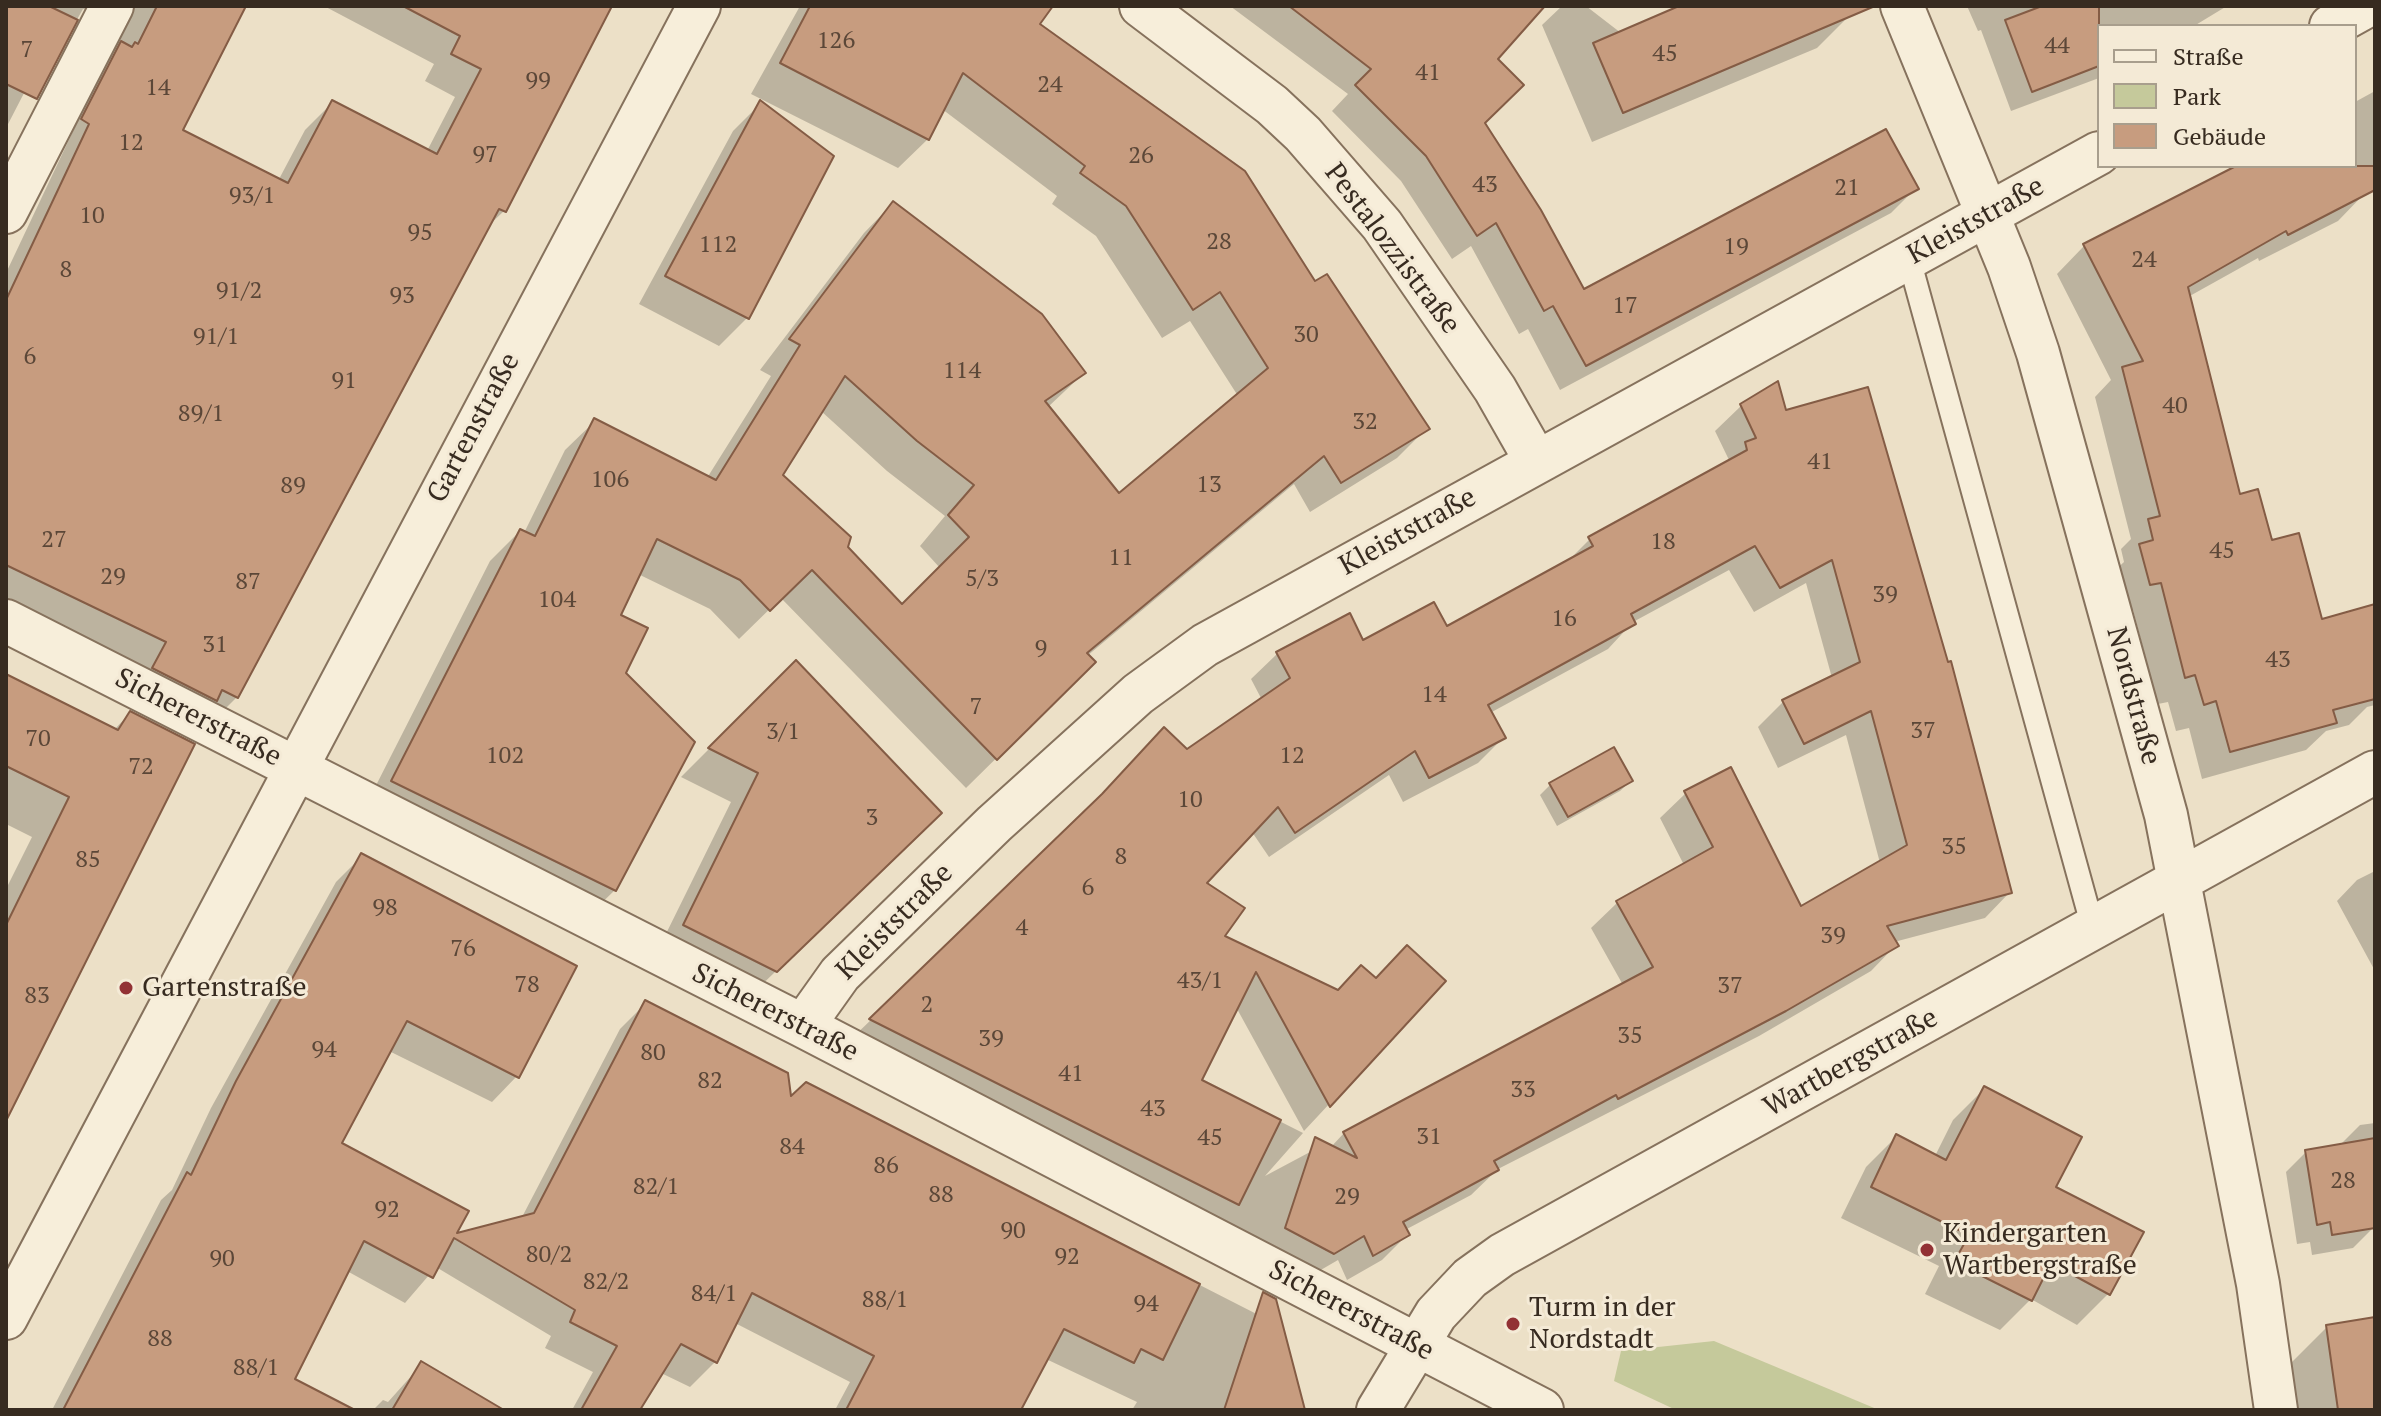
<!DOCTYPE html>
<html>
<head>
<meta charset="utf-8">
<style>
  body { margin:0 }
  #map { position:relative; width:2381px; height:1416px; overflow:hidden; background:#ece0c7; font-family:"PT Serif",serif }
  canvas { display:block }
  .frame { position:absolute; inset:0; border:8px solid #372b20; pointer-events:none }
  .legend { position:absolute; left:2097px; top:24px; width:260px; height:144px; box-sizing:border-box; background:#f4ead6; border:2px solid #a89e8d; margin:0; padding:10px 14px; list-style:none; font-size:24px; color:#372b20 }
  .legend li { display:flex; align-items:center; gap:16px; height:40px }
  .legend b { width:40px; border:2px solid #a89e8d }
</style>
</head>
<body>
<div id="map">
<canvas width="2381" height="1416"></canvas>
<div class="frame"></div>
<ul class="legend">
<li><b style="height:10px;background:#f7eeda"></b>Straße</li>
<li><b style="height:22px;background:#c5c99b"></b>Park</li>
<li><b style="height:22px;background:#c79c7f"></b>Gebäude</li>
</ul>
</div>
<script>
const ctx = document.querySelector('canvas').getContext('2d');
ctx.lineJoin = 'round';
function paint(path, color) { ctx.fillStyle = color; ctx.fill(path, 'evenodd'); }
const poly = rows => new Path2D(rows.map(r => 'M' + r).join(''));
function stroke(path, color, width, dash) { ctx.strokeStyle = color; ctx.lineWidth = width; ctx.lineCap = dash ? 'butt' : 'round'; ctx.setLineDash(dash || []); ctx.stroke(path); }
function write(font, color, halo, rows, align = 'center') {
  ctx.font = font + ' "PT Serif",serif'; ctx.lineWidth = 6; ctx.setLineDash([]); ctx.textBaseline = 'middle'; ctx.strokeStyle = halo; ctx.fillStyle = color; for (const [text, x, y, turn = 0] of rows) {
    ctx.save(); ctx.translate(x, y); ctx.rotate((+turn || 0) * Math.PI / 180); ctx.textAlign = isNaN(turn) ? turn : align; if (halo) ctx.strokeText(text, 0, 0); ctx.fillText(text, 0, 0); ctx.restore();
  }
}
paint(poly([
  [1714,1341,1879,1410,1676,1410,1614,1381,1621,1351]
]), '#c5c99b');
paint(poly([
  [22,6,243,6,180,131,278,181,305,130,332,103,427,151,455,97,425,81,434,64,324,6,612,6,504,211,486,228,237,697,209,725,6,605,6,273,92,91,96,12,83,9,67,37,38,66,6,128,6,8],
  [800,6,1025,6,1038,24,1315,284,1427,428,1397,458,1310,512,1294,484,1087,656,1094,662,966,788,781,598,739,639,710,609,638,574,618,616,623,673,615,890,585,919,363,811,490,561,520,531,524,533,565,450,595,421,707,478,771,376,760,370,864,233,893,203,1084,373,1048,407,1119,495,1238,396,1190,321,1162,338,1096,236,1052,204,1057,196,942,109,928,139,898,168,751,94],
  [821,411,887,471,945,516,920,546,940,568,902,606,781,475],
  [1230,6,1532,6,1495,59,1482,123,1583,292,1916,188,1891,213,1560,390,1528,329,1519,334,1471,246,1452,259,1401,181,1332,111,1348,94],
  [1562,6,1586,6,1621,33,1685,6,1843,6,1848,17,1817,48,1592,142,1542,25],
  [1967,6,2227,6,2194,26,2099,26,2099,78,2011,111,1981,30,1978,31],
  [2375,91,2375,182,2365,193,2338,221,2259,261,2258,258,2188,297,2239,497,2321,621,2375,621,2375,705,2367,707,2349,725,2326,731,2306,750,2202,779,2189,728,2176,731,2168,702,2158,704,2133,610,2122,612,2112,573,2124,562,2121,549,2131,539,2095,397,2111,380,2057,274,2084,246,2235,166,2355,166,2355,102],
  [761,103,747,318,719,346,639,304,733,131],
  [1777,384,1785,412,2010,892,1985,918,1894,942,1896,945,1871,971,1759,1036,1498,1169,1471,1195,1405,1230,1408,1234,1382,1260,1347,1280,1338,1260,1307,1278,845,1045,1085,813,1187,751,1262,700,1251,679,1277,654,1349,616,1362,642,1446,629,1564,565,1590,539,1729,460,1715,431,1741,406],
  [1729,570,1754,612,1806,583,1832,678,1783,702,1758,727,1778,768,1846,735,1880,863,1800,909,1686,793,1660,818,1684,865,1617,903,1591,928,1623,985,1344,1133,1331,1147,1325,1144,1265,1176,1303,1133,1200,1081,1236,1007,1304,1131,1443,982,1375,980,1337,991,1221,937,1204,883,1252,832,1269,857,1389,775,1403,802,1478,763,1503,738,1490,713,1608,649,1633,622],
  [796,662,911,841,747,999,656,954,731,802,681,777],
  [6,675,114,730,130,713,6,1118,6,889,32,837,6,824],
  [1631,781,1620,791,1557,826,1540,795,1550,785],
  [362,856,517,1076,492,1102,389,1051,339,1143,453,1236,521,1219,620,1029,646,1003,789,1101,806,1084,1282,1327,1303,1410,1132,1410,1137,1402,1046,1359,1019,1410,835,1410,850,1382,735,1323,716,1361,690,1387,661,1373,637,1410,572,1410,593,1372,545,1348,551,1336,436,1267,405,1303,347,1271,292,1379,350,1410,52,1410,161,1200,172,1190,211,1108,336,882],
  [2375,871,2375,971,2337,901,2357,880],
  [1984,1089,2054,1188,2108,1294,2077,1325,2031,1299,2000,1330,1925,1294,1939,1266,1841,1218,1866,1167,1897,1136,1935,1156,1953,1120],
  [2375,1123,2374,1227,2353,1248,2312,1255,2310,1242,2297,1244,2286,1172,2306,1152,2339,1146,2360,1125],
  [2375,1320,2375,1410,2294,1410,2288,1366,2327,1327],
  [422,1364,444,1410,373,1410,383,1400,388,1402]
]), '#0003');
const building = poly([
  [6,6,49,6,78,20,37,99,6,84,6,6],
  [157,6,246,6,183,130,288,183,332,100,437,154,481,69,451,54,460,36,403,6,612,6,506,212,499,209,238,698,222,690,217,701,152,668,166,642,6,565,6,300,89,124,81,119,121,41,132,47,135,42,138,44,157,6],
  [810,6,1053,6,1040,24,1245,171,1315,281,1327,274,1430,429,1341,483,1324,456,1087,653,1096,662,997,760,812,570,770,611,740,580,657,539,621,615,648,628,626,673,695,742,616,891,391,781,520,529,535,536,594,418,716,480,800,345,789,339,893,201,1042,314,1086,373,1045,401,1119,493,1268,368,1220,292,1193,310,1126,206,1080,173,1085,166,963,73,929,140,780,63,810,6],
  [845,376,917,441,974,485,948,515,969,537,902,604,848,547,851,537,783,475,845,376],
  [1289,6,1545,6,1498,59,1524,85,1485,123,1541,210,1584,289,1886,129,1919,189,1586,366,1553,306,1544,311,1496,223,1477,236,1426,156,1355,85,1371,69,1289,6],
  [1679,6,1875,6,1623,113,1593,43,1679,6],
  [2042,6,2099,6,2099,66,2032,92,2005,20,2042,6],
  [760,100,834,156,749,319,665,276,760,100],
  [2236,166,2375,166,2375,190,2288,235,2286,231,2188,287,2240,494,2258,489,2272,540,2299,533,2322,619,2375,604,2375,699,2333,710,2337,723,2230,752,2216,701,2204,705,2195,675,2185,678,2161,583,2150,585,2139,544,2153,540,2148,519,2160,516,2122,367,2143,361,2083,244,2236,166],
  [1778,381,1786,410,1868,387,1948,662,1951,661,2012,893,1887,926,1899,946,1786,1011,1618,1099,1616,1095,1494,1161,1499,1170,1403,1222,1410,1235,1373,1256,1364,1236,1334,1254,1285,1228,1315,1137,1357,1158,1343,1132,1653,967,1616,901,1713,847,1684,791,1731,767,1801,906,1907,845,1871,711,1804,744,1782,700,1860,662,1832,560,1780,588,1755,546,1631,614,1636,624,1488,705,1506,738,1429,778,1415,751,1295,833,1278,807,1207,883,1245,908,1225,936,1338,990,1361,965,1376,978,1407,945,1446,981,1330,1107,1256,972,1202,1080,1281,1120,1239,1205,869,1019,1102,794,1164,727,1187,749,1290,678,1276,652,1350,613,1363,640,1434,602,1447,626,1593,546,1588,537,1747,450,1745,442,1756,438,1740,404,1778,381],
  [796,660,942,813,777,972,683,925,758,773,708,748,796,660],
  [6,674,118,730,130,711,195,744,6,1121,6,925,69,797,6,766,6,674],
  [1614,747,1633,781,1568,817,1549,783,1614,747],
  [361,853,577,966,519,1078,407,1021,342,1143,469,1211,457,1233,534,1213,645,1000,788,1073,791,1096,806,1082,1200,1284,1163,1360,1141,1349,1134,1363,1064,1329,1021,1410,846,1410,874,1356,752,1293,717,1363,681,1344,640,1410,581,1410,617,1346,570,1322,575,1310,454,1238,433,1278,364,1241,295,1379,355,1410,63,1410,187,1172,191,1175,236,1081,361,853],
  [1984,1086,2082,1137,2056,1187,2144,1232,2110,1295,2051,1263,2032,1301,1954,1262,1969,1235,1871,1187,1896,1134,1946,1160,1984,1086],
  [2375,1138,2375,1228,2332,1235,2330,1222,2317,1225,2305,1150,2375,1138],
  [1263,1292,1276,1299,1305,1410,1224,1410,1263,1292],
  [2375,1317,2375,1410,2338,1410,2326,1325,2375,1317],
  [421,1361,504,1410,392,1410,421,1361]
]);
paint(building, '#c79c7f');
stroke(building, '#845c45', 2);
const service = poly([
  [1909,259,2093,928]
]);
const minor = poly([
  [1141,6,1272,105,1303,134,1382,225,1495,389,1536,461],
  [1902,6,2009,267,2038,353,2166,815,2258,1284,2276,1410],
  [2331,26,2367,6],
  [6,212,112,6],
  [6,621,803,1026,1542,1410],
  [803,1026,840,974,994,824,1138,694,1205,645,2099,153],
  [6,1318,699,6],
  [1378,1410,1436,1314,1470,1278,1502,1255,2375,772]
]);
stroke(service, '#86725d', 26);
stroke(minor, '#86725d', 46);
stroke(service, '#f7eeda', 22);
stroke(minor, '#f7eeda', 42);
for (const [x, y, r, color] of [
  [126,988,8,"#923134"],
  [1927,1250,8,"#923134"],
  [1513,1324,8,"#923134"]
]) { const dot = new Path2D(); dot.arc(x, y, r, 0, 2 * Math.PI); ctx.fillStyle = color; ctx.fill(dot); stroke(dot, '#f4ead6', 3); }
write('24px', '#5b4738', null, [
  ["126",836,41],
  ["44",2057,46],
  ["7",27,50],
  ["45",1665,54],
  ["41",1428,73],
  ["99",538,81],
  ["24",1050,85],
  ["14",158,88],
  ["12",131,143],
  ["97",485,155],
  ["26",1141,156],
  ["43",1485,185],
  ["21",1847,188],
  ["93/1",252,196],
  ["10",92,216],
  ["95",420,233],
  ["28",1219,242],
  ["112",718,245],
  ["19",1736,247],
  ["24",2144,260],
  ["8",66,270],
  ["91/2",239,291],
  ["93",402,296],
  ["17",1625,306],
  ["30",1306,335],
  ["91/1",216,337],
  ["6",30,357],
  ["114",962,371],
  ["91",344,381],
  ["40",2175,406],
  ["89/1",201,414],
  ["32",1365,422],
  ["41",1820,462],
  ["106",610,480],
  ["13",1209,485],
  ["89",293,486],
  ["27",54,540],
  ["18",1663,542],
  ["45",2222,551],
  ["11",1121,558],
  ["29",113,577],
  ["5/3",982,579],
  ["87",248,582],
  ["39",1885,595],
  ["104",557,600],
  ["16",1564,619],
  ["31",215,645],
  ["9",1041,649],
  ["43",2278,660],
  ["14",1434,695],
  ["7",976,707],
  ["37",1923,731],
  ["3/1",783,732],
  ["70",38,739],
  ["102",505,756],
  ["12",1292,756],
  ["72",141,767],
  ["10",1190,800],
  ["3",872,818],
  ["35",1954,847],
  ["8",1121,857],
  ["85",88,860],
  ["6",1088,888],
  ["98",385,908],
  ["4",1022,928],
  ["39",1833,936],
  ["76",463,949],
  ["43/1",1200,981],
  ["78",527,985],
  ["37",1730,986],
  ["83",37,996],
  ["2",927,1005],
  ["35",1630,1036],
  ["39",991,1039],
  ["94",324,1050],
  ["80",653,1053],
  ["41",1071,1074],
  ["82",710,1081],
  ["33",1523,1090],
  ["43",1153,1109],
  ["31",1429,1137],
  ["45",1210,1138],
  ["84",792,1147],
  ["86",886,1166],
  ["28",2343,1181],
  ["82/1",656,1187],
  ["88",941,1195],
  ["29",1347,1197],
  ["92",387,1210],
  ["90",1013,1231],
  ["80/2",549,1255],
  ["92",1067,1257],
  ["90",222,1259],
  ["82/2",606,1282],
  ["84/1",714,1294],
  ["88/1",885,1300],
  ["94",1146,1304],
  ["88",160,1339],
  ["88/1",256,1368]
]);
write('28px', '#372b20', '#f4ead6', [
  ["Kleiststraße",1976,221,-29],
  ["Pestalozzistraße",1392,249,53],
  ["Gartenstraße",474,428,-62],
  ["Kleiststraße",1408,532,-29],
  ["Nordstraße",2133,696,75],
  ["Sichererstraße",198,718,27],
  ["Kleiststraße",895,922,-45],
  ["Sichererstraße",775,1013,27],
  ["Wartbergstraße",1851,1063,-29],
  ["Sichererstraße",1351,1311,28]
]);
write('28px', '#372b20', '#f4ead6', [
  ["Gartenstraße",142,988],
  ["Kindergarten",1943,1234],
  ["Wartbergstraße",1943,1266],
  ["Turm in der",1529,1308],
  ["Nordstadt",1529,1340]
], 'left');
</script>
</body>
</html>
